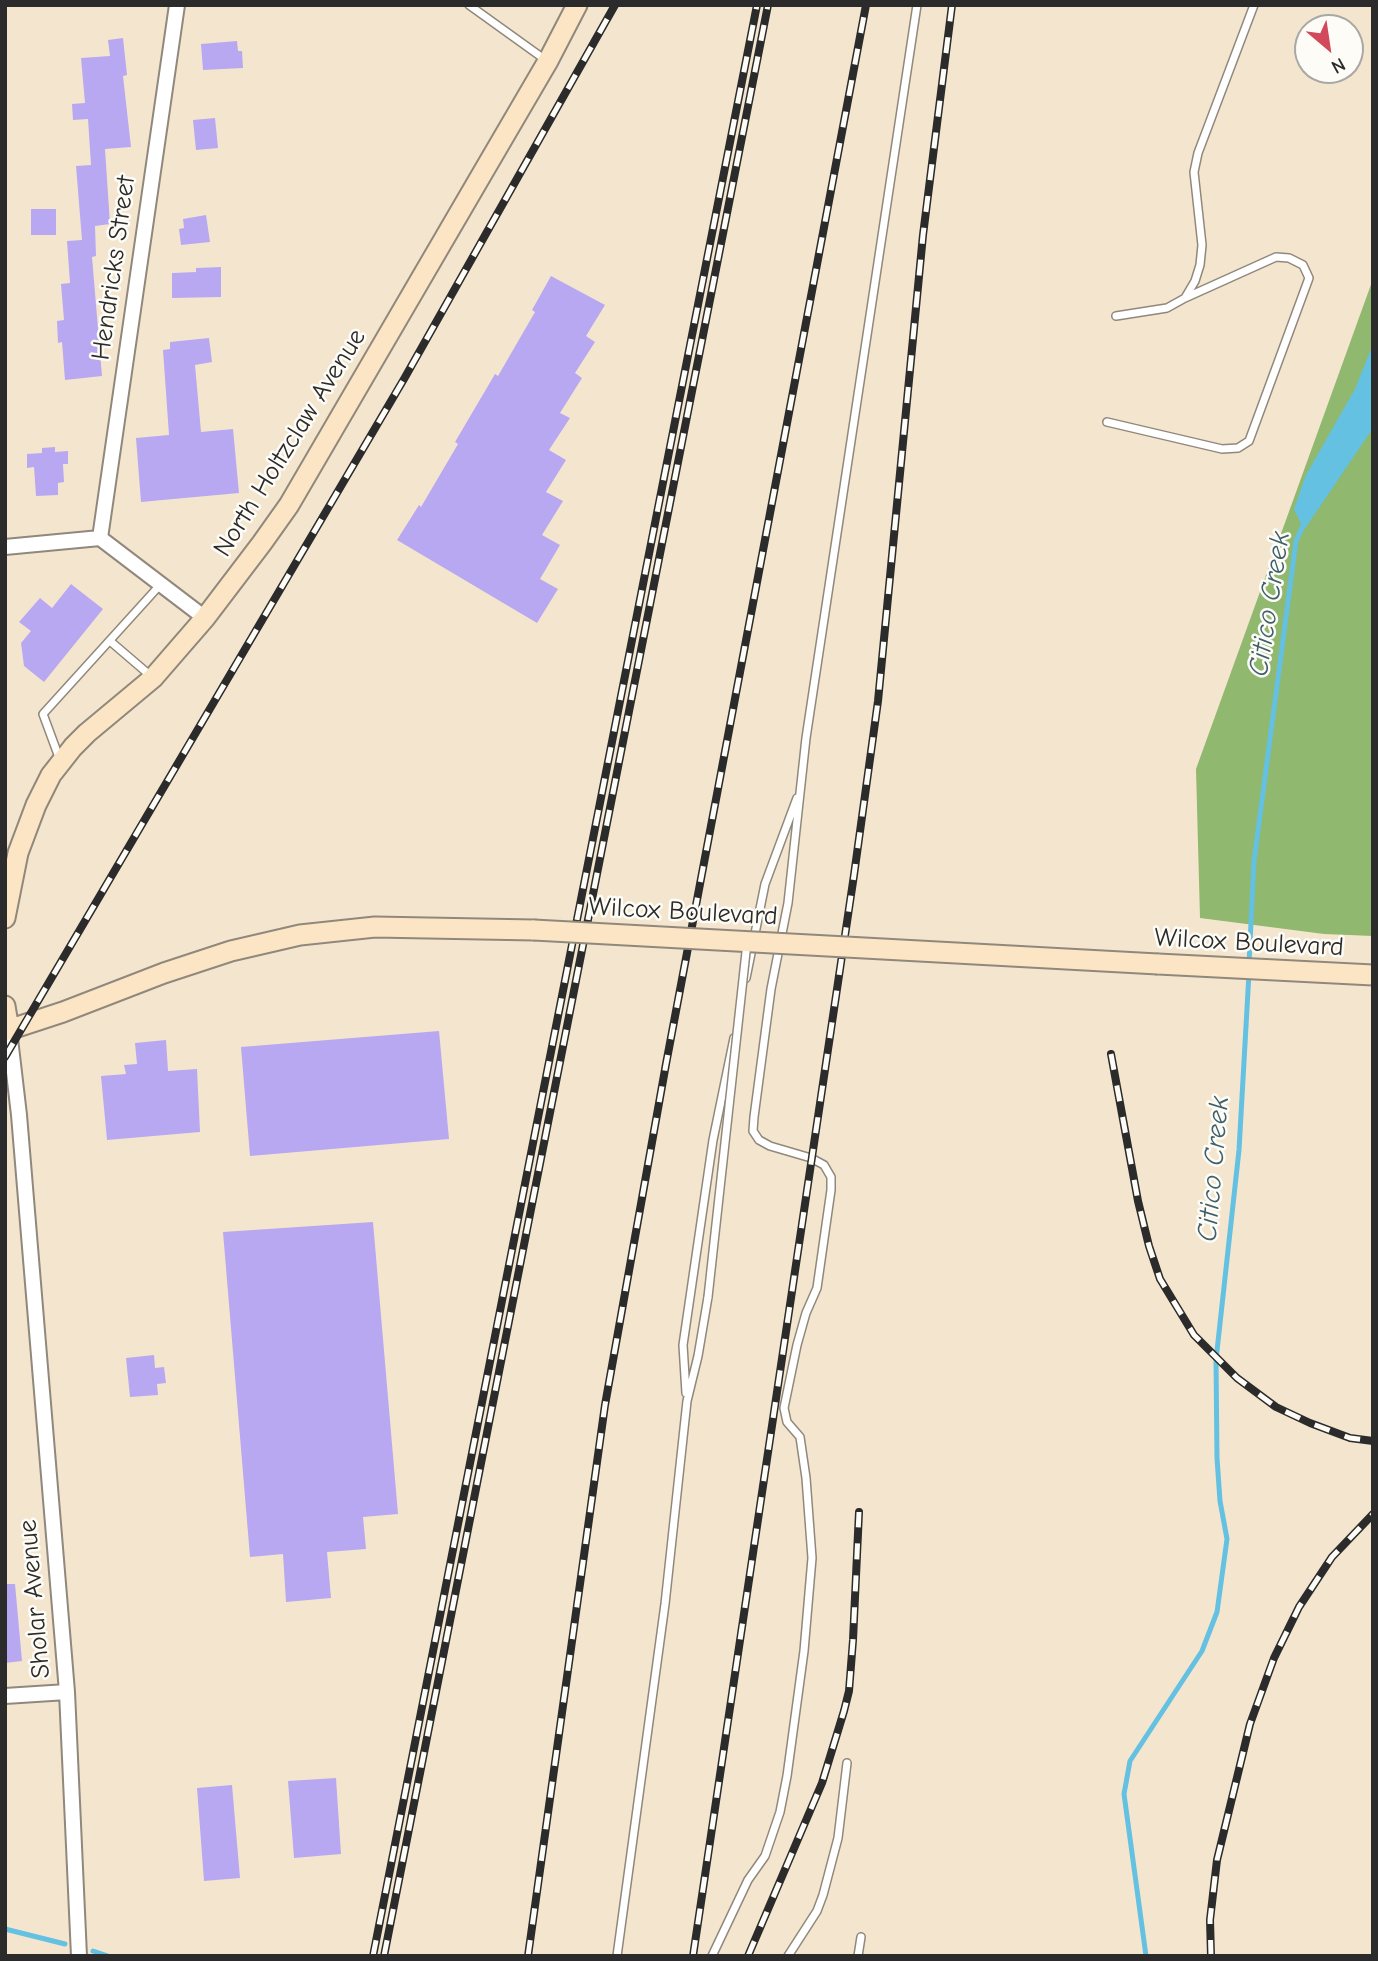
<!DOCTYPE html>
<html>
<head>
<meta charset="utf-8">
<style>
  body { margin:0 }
  #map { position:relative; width:1378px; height:1961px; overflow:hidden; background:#f4e6ce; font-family:"Comic Neue",sans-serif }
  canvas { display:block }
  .frame { position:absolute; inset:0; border:7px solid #2b2b2b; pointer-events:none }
  .north { position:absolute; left:1294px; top:14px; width:70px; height:70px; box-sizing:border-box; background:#fdfcf7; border:2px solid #a9a8a5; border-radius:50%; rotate:151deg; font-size:19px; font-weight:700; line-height:28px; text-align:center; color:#2b2b2b }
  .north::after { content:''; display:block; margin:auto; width:24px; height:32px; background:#d1495b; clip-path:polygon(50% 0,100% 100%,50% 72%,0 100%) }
</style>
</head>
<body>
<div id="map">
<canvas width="1378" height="1961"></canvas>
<div class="frame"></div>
<div class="north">N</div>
</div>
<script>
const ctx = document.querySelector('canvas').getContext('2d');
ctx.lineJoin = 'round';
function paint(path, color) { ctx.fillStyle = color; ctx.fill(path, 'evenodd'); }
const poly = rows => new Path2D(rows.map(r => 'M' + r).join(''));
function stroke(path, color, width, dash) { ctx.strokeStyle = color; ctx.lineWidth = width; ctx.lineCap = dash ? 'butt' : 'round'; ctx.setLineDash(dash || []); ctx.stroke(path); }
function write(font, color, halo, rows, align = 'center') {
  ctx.font = font + ' "Comic Neue",sans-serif'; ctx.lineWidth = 5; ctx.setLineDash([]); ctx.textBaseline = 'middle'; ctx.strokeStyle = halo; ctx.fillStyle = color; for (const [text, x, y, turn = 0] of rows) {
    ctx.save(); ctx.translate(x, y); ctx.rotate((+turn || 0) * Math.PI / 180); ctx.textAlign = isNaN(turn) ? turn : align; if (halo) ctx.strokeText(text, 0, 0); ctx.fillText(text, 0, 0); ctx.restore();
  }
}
paint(poly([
  [1373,279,1373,936,1324,934,1200,918,1196,769]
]), '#90b86e');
paint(poly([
  [1373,344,1373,428,1304,530,1294,509,1306,475,1355,389]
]), '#64c1e2');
stroke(poly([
  [1249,964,1254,861,1296,541,1304,523],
  [5,1929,65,1944],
  [93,1951,108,1956],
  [1146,1956,1124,1794,1130,1761,1202,1651,1217,1612,1227,1539,1220,1501,1217,1458,1216,1360,1239,1150,1249,973]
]), '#64c1e2', 5);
paint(poly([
  [123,38,127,75,123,76,131,147,105,149,110,224,95,226,96,256,92,257,102,376,65,380,62,342,58,343,57,321,64,320,61,284,70,283,67,241,82,240,76,166,91,165,88,119,73,120,72,104,85,103,81,58,110,56,108,40],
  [237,41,238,51,242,51,243,68,203,70,201,44],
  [215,118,218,148,196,150,193,120],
  [31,209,56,209,56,235,31,235],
  [206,215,210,242,181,245,179,229,184,228,183,219],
  [221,267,221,297,172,298,172,273,196,272,196,268],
  [551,276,605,305,586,336,595,342,575,373,582,378,560,413,570,418,549,450,566,460,546,492,563,501,542,535,560,545,540,579,558,589,537,623,397,540,419,505,421,507,458,444,455,442,495,374,498,376,535,312,532,310],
  [209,338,212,362,195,365,201,432,233,429,239,493,141,502,136,438,169,435,163,350,170,349,170,342],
  [55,447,55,452,68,451,68,464,63,464,64,482,58,483,58,495,36,496,34,467,27,468,27,454,42,453,42,448],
  [71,584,103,609,44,682,24,666,21,643,31,631,19,622,40,598,52,608],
  [439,1031,449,1139,250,1156,241,1047],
  [166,1040,168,1071,197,1069,200,1132,107,1140,101,1076,126,1074,124,1065,137,1064,135,1043],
  [373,1222,398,1514,363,1517,366,1549,327,1552,331,1598,286,1602,283,1554,250,1557,223,1232],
  [154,1355,155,1368,164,1367,166,1383,157,1384,158,1395,130,1397,126,1358],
  [5,1584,15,1584,22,1661,5,1663],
  [336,1778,341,1854,294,1858,288,1781],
  [232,1785,240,1878,204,1881,197,1788]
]), '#b7a8f1');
const lane = poly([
  [469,5,547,61],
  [1116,316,1167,308,1185,298,1195,281,1200,265,1202,245,1194,172,1198,153,1254,5],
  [1107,422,1222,449,1238,448,1249,441,1309,278,1303,265,1289,258,1276,257,1185,298],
  [110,641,152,677],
  [60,760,43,714,160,585],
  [746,978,765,884,797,798],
  [686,1393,683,1345,713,1140,734,1038],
  [617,1956,665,1604,687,1401,698,1356,708,1297],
  [712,1956,748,1880,765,1856,780,1812,787,1776,804,1651,812,1558,806,1478,800,1437,787,1422,784,1408,797,1345,806,1313,817,1288,831,1190,831,1177,824,1165,811,1158,770,1146,759,1140,753,1131,754,1117,771,989,788,903,806,738,917,5],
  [788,1956,817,1911,823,1895,838,1838,847,1763],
  [858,1956,861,1937]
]);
const street = poly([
  [100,538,177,5],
  [5,547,100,538,205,618],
  [9,1030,19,1115,67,1692,79,1956],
  [5,1696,67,1692]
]);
const secondary = poly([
  [5,918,18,853,36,805,51,775,73,747,87,733,153,678,205,618,262,543,289,505,475,186,548,61,577,5],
  [1158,964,1373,975],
  [5,1006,9,1030],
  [5,1031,63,1012,164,973,231,951,300,935,375,927,534,930]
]);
stroke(lane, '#90887c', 10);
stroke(street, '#90887c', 18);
stroke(secondary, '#90887c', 23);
stroke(lane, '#fff', 7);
stroke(street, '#fff', 14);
stroke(secondary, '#fce5c4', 19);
const rail = poly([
  [1111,1054,1138,1201,1149,1246,1160,1279,1194,1335,1237,1378,1276,1407,1310,1423,1350,1438,1373,1441],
  [5,1057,404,379,615,5],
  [373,1956,757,5],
  [384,1956,768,5],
  [528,1956,605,1405,666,1064,866,5],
  [693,1956,854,875,878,701,923,235,952,5],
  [748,1956,822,1783,844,1711,849,1691,853,1640,859,1512],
  [1211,1956,1210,1920,1217,1860,1250,1724,1274,1658,1299,1607,1332,1557,1373,1514]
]);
stroke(rail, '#2b2b2b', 8);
stroke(rail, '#fdfcf7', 5, [16]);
const laneBridge = poly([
  [708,1297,747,943]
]);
const secondaryBridge = poly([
  [534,930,1158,964]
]);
stroke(laneBridge, '#90887c', 10, []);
stroke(secondaryBridge, '#90887c', 23, []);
stroke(laneBridge, '#fff', 7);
stroke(secondaryBridge, '#fce5c4', 19);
write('26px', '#2b2b2b', '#fdfcf7', [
  ["Hendricks Street",114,268,-82],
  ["North Holtzclaw Avenue",290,443,-58],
  ["Wilcox Boulevard",683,912,3],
  ["Wilcox Boulevard",1249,943,3],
  ["Sholar Avenue",35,1599,-95]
]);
write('italic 28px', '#3f606b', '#fdfcf7', [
  ["Citico Creek",1270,604,-81],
  ["Citico Creek",1214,1169,-85]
]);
</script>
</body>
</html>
